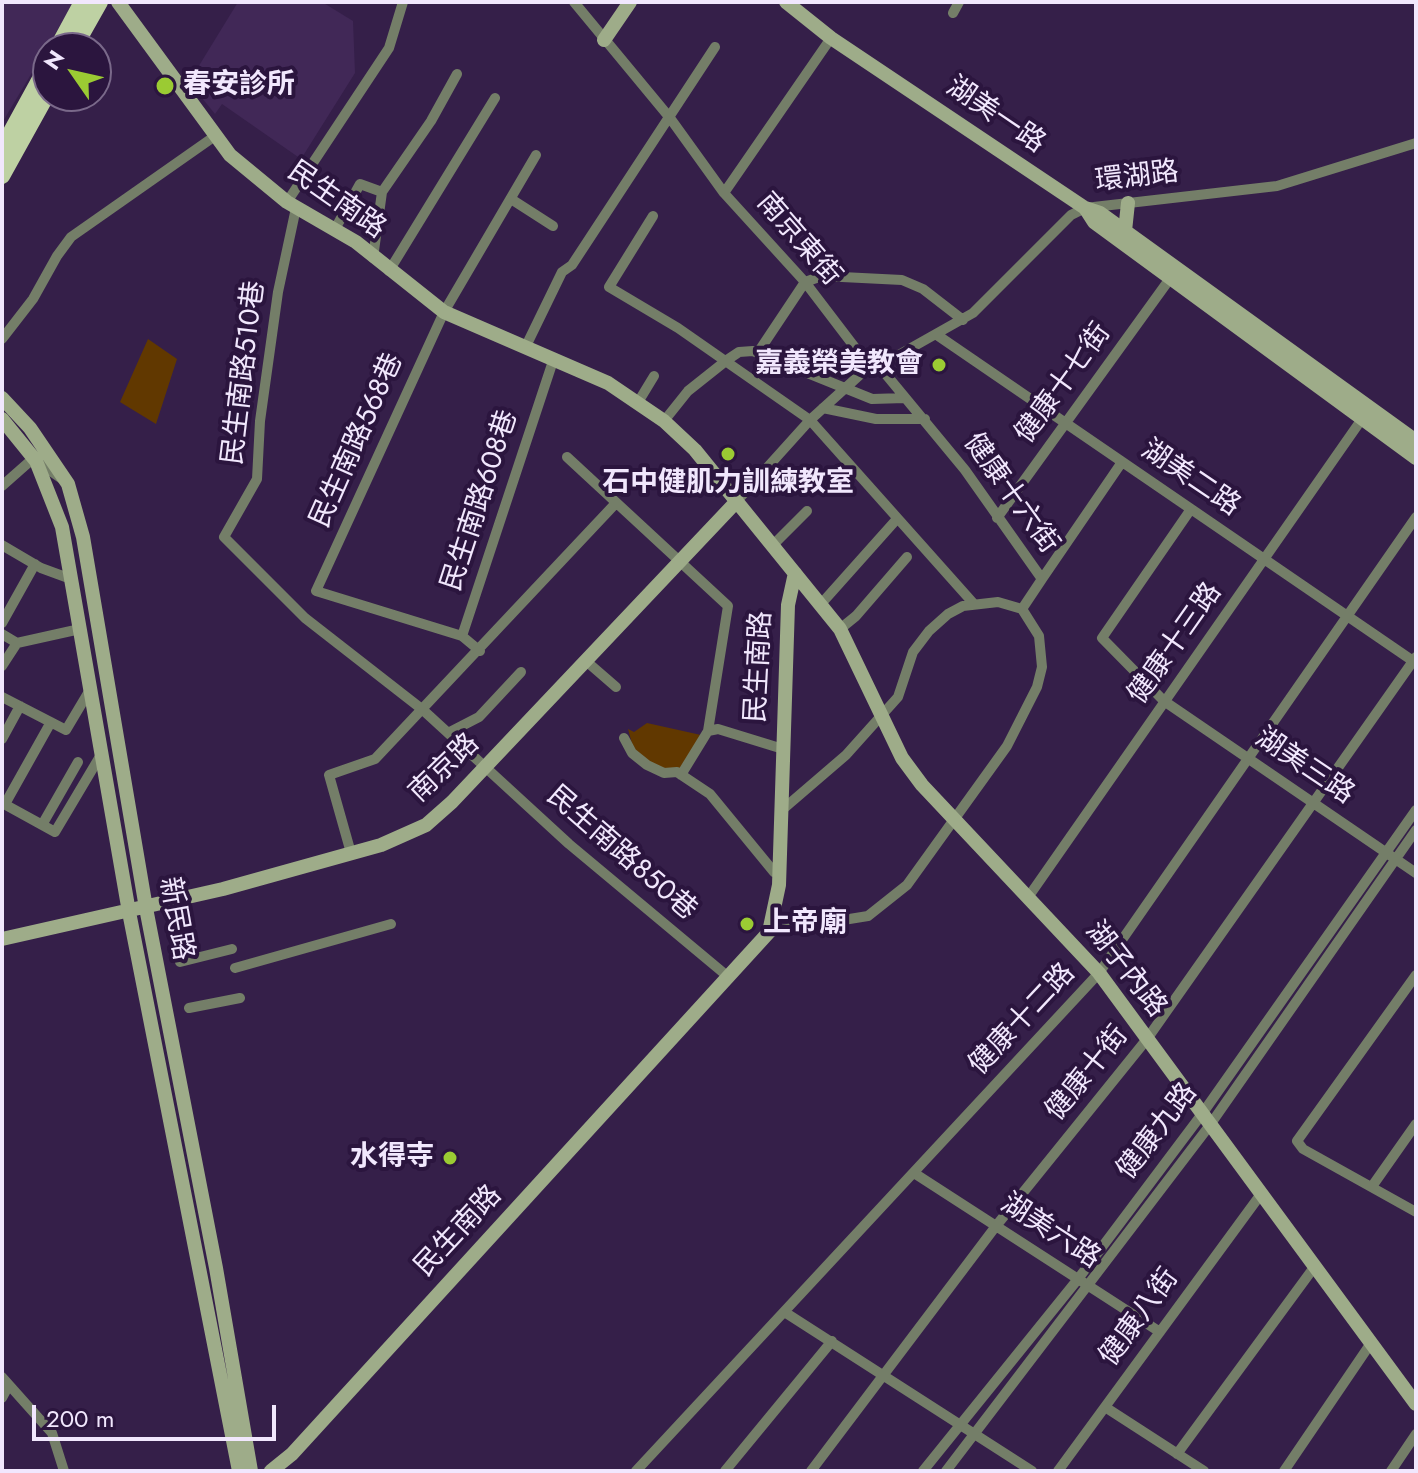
<!DOCTYPE html>
<html>
<head>
<meta charset="utf-8">
<style>
  body { margin:0 }
  #map { position:relative; width:1418px; height:1473px; overflow:hidden; background:#351f49; font-family:Jost,sans-serif }
  canvas { display:block }
  .frame { position:absolute; inset:0; border:4px solid #f1e7fd; pointer-events:none }
  .north { position:absolute; left:32px; top:32px; width:80px; height:80px; box-sizing:border-box; background:#2b153e; border:2px solid #7a698a; border-radius:50%; rotate:304deg; font-size:22px; font-weight:700; line-height:32px; text-align:center; color:#f1e7fd }
  .north::after { content:''; display:block; margin:auto; width:28px; height:36px; background:#9bcb33; clip-path:polygon(50% 0,100% 100%,50% 72%,0 100%) }
  .scale { position:absolute; left:32px; top:1405px; width:244px; height:36px; box-sizing:border-box; border:4px solid #f1e7fd; border-top:0; padding-left:10px; font-size:24px; line-height:28px; white-space:nowrap; color:#f1e7fd; -webkit-text-stroke:6px #2b153e; paint-order:stroke }
</style>
</head>
<body>
<div id="map">
<canvas width="1418" height="1473"></canvas>
<div class="frame"></div>
<div class="north">N</div>
<div class="scale">200 m</div>
</div>
<script>
const ctx = document.querySelector('canvas').getContext('2d');
ctx.lineJoin = 'round';
function paint(path, color) { ctx.fillStyle = color; ctx.fill(path, 'evenodd'); }
const poly = rows => new Path2D(rows.map(r => 'M' + r).join(''));
function stroke(path, color, width, dash) { ctx.strokeStyle = color; ctx.lineWidth = width; ctx.lineCap = dash ? 'butt' : 'round'; ctx.setLineDash(dash || []); ctx.stroke(path); }
function write(font, color, halo, rows, align = 'center') {
  ctx.font = font + ' Jost,"Noto Sans TC",sans-serif'; ctx.lineWidth = 8; ctx.setLineDash([]); ctx.textBaseline = 'middle'; ctx.strokeStyle = halo; ctx.fillStyle = color; for (const [text, x, y, turn = 0] of rows) {
    ctx.save(); ctx.translate(x, y); ctx.rotate((+turn || 0) * Math.PI / 180); ctx.textAlign = isNaN(turn) ? turn : align; if (halo) ctx.strokeText(text, 0, 0); ctx.fillText(text, 0, 0); ctx.restore();
  }
}
paint(poly([
  [2,2,74,2,2,123],
  [238,2,322,2,353,21,355,73,301,159,222,104,215,114,189,82]
]), '#412857');
paint(poly([
  [148,339,177,359,156,424,120,402],
  [647,723,701,735,681,770,664,771,634,751,628,729,634,732]
]), '#613800');
stroke(poly([
  [574,2,670,118,724,193,805,282,866,362,863,372,810,420,737,501],
  [953,13,959,2],
  [724,193,831,38],
  [511,199,553,226],
  [287,202,389,48,403,2],
  [296,208,278,292,260,421,257,479,224,537,305,618,423,710,569,844,726,975],
  [653,216,609,287,678,328,810,420,974,604],
  [335,229,360,184,382,192],
  [373,258,382,192,431,121,457,74],
  [389,271,495,98],
  [937,335,1416,663],
  [2,339,33,299,57,256,71,237,215,136],
  [526,346,562,272,572,265,715,47],
  [759,351,805,282,822,276,902,280,923,289,963,320],
  [865,366,879,366,973,313,1071,215,1085,208,1277,186,1416,143],
  [879,366,965,470,1042,579,1122,462],
  [637,404,654,376],
  [823,408,876,419,925,419],
  [664,421,688,391,727,360,739,352,753,351,872,399,905,398],
  [567,457,728,606,708,731],
  [2,486,28,463,36,461,62,479],
  [1191,509,1102,638,1164,701,1416,873],
  [997,518,1174,273],
  [2,545,41,568,71,579],
  [773,545,807,511],
  [821,604,896,520],
  [1022,609,1042,579],
  [2,623,35,564],
  [840,629,856,616,907,557],
  [2,634,17,643,2,666],
  [462,636,554,358],
  [17,643,80,629],
  [480,651,462,636,316,591,444,312,536,155],
  [586,661,616,687],
  [2,697,66,730,91,688],
  [448,733,479,717,521,672],
  [624,738,632,753,647,765,664,773,677,772,710,794,774,872,780,873],
  [2,739,20,706],
  [681,775,708,731,718,729,783,749],
  [2,803,55,832,102,753],
  [5,804,51,722],
  [782,810,846,755,898,697,913,652,929,631,948,614,963,606,998,602,1022,609],
  [42,825,78,762],
  [351,853,329,775,375,759,616,503],
  [1029,896,1364,416],
  [769,932,868,916,907,885,1007,746,1037,687,1042,667,1039,636,1022,609],
  [180,962,232,949],
  [235,968,391,924],
  [1416,975,1297,1141,1303,1149,1416,1212],
  [189,1008,240,998],
  [914,1173,1160,1332],
  [1373,1185,1416,1124],
  [786,1313,1032,1471],
  [2,1377,52,1433,64,1471],
  [2,1398,9,1385],
  [1105,1407,1204,1471],
  [1177,1454,1315,1266],
  [636,1471,1099,973,1416,517],
  [725,1471,832,1341],
  [811,1471,996,1226,1147,1039,1416,657],
  [923,1471,1078,1279,1202,1114,1416,810],
  [946,1471,1210,1125,1416,830],
  [1058,1471,1261,1194],
  [1284,1471,1371,1343],
  [1391,1471,1416,1434]
]), '#747e68', 10);
stroke(poly([
  [118,2,230,155,287,202,356,242,444,312,608,383,664,421,695,450,840,629,902,758,922,785,1099,973,1416,1404],
  [786,2,831,38,1085,208,1094,222,1416,458],
  [604,40,630,2],
  [1085,208,1100,213,1416,441],
  [1125,231,1128,203],
  [2,398,30,428,68,484,83,537,146,908,216,1268,251,1471],
  [2,419,36,461,62,527,129,912,239,1471],
  [2,939,223,889,381,845,426,825,452,802,737,501],
  [271,1471,292,1454,769,932,779,885,788,605,795,573]
]), '#9eac89', 14);
stroke(poly([
  [57,48,82,2],
  [74,48,100,2],
  [2,148,48,64],
  [2,176,48,93]
]), '#bed1a3', 16);
for (const [x, y, r, color] of [
  [165,86,10,"#9bcb33"],
  [939,365,8,"#9bcb33"],
  [728,454,8,"#9bcb33"],
  [747,924,8,"#9bcb33"],
  [450,1158,8,"#9bcb33"]
]) { const dot = new Path2D(); dot.arc(x, y, r, 0, 2 * Math.PI); ctx.fillStyle = color; ctx.fill(dot); stroke(dot, '#2b153e', 3); }
write('bold 28px', '#f1e7fd', '#2b153e', [
  ["春安診所",183,86],
  ["嘉義榮美教會",923,365,"right"],
  ["石中健肌力訓練教室",728,484,"center"],
  ["上帝廟",763,924],
  ["水得寺",434,1158,"right"]
], 'left');
write('28px', '#f1e7fd', '#2b153e', [
  ["湖美一路",995,116,34],
  ["環湖路",1137,178,-7],
  ["民生南路",336,201,35],
  ["南京東街",798,240,49],
  ["民生南路510巷",245,373,-83],
  ["健康十七街",1064,384,-54],
  ["民生南路568巷",358,441,-66],
  ["湖美二路",1190,479,34],
  ["健康十六街",1010,494,54],
  ["民生南路608巷",481,501,-72],
  ["健康十三路",1176,644,-55],
  ["民生南路",760,667,-87],
  ["湖美三路",1304,767,34],
  ["南京路",445,769,-44],
  ["民生南路850巷",621,854,41],
  ["新民路",175,919,80],
  ["湖子內路",1125,970,52],
  ["健康十二路",1023,1020,-47],
  ["健康十街",1088,1074,-51],
  ["健康九路",1158,1132,-53],
  ["民生南路",459,1232,-47],
  ["湖美六路",1050,1232,33],
  ["健康八街",1140,1318,-54]
]);
</script>
</body>
</html>
